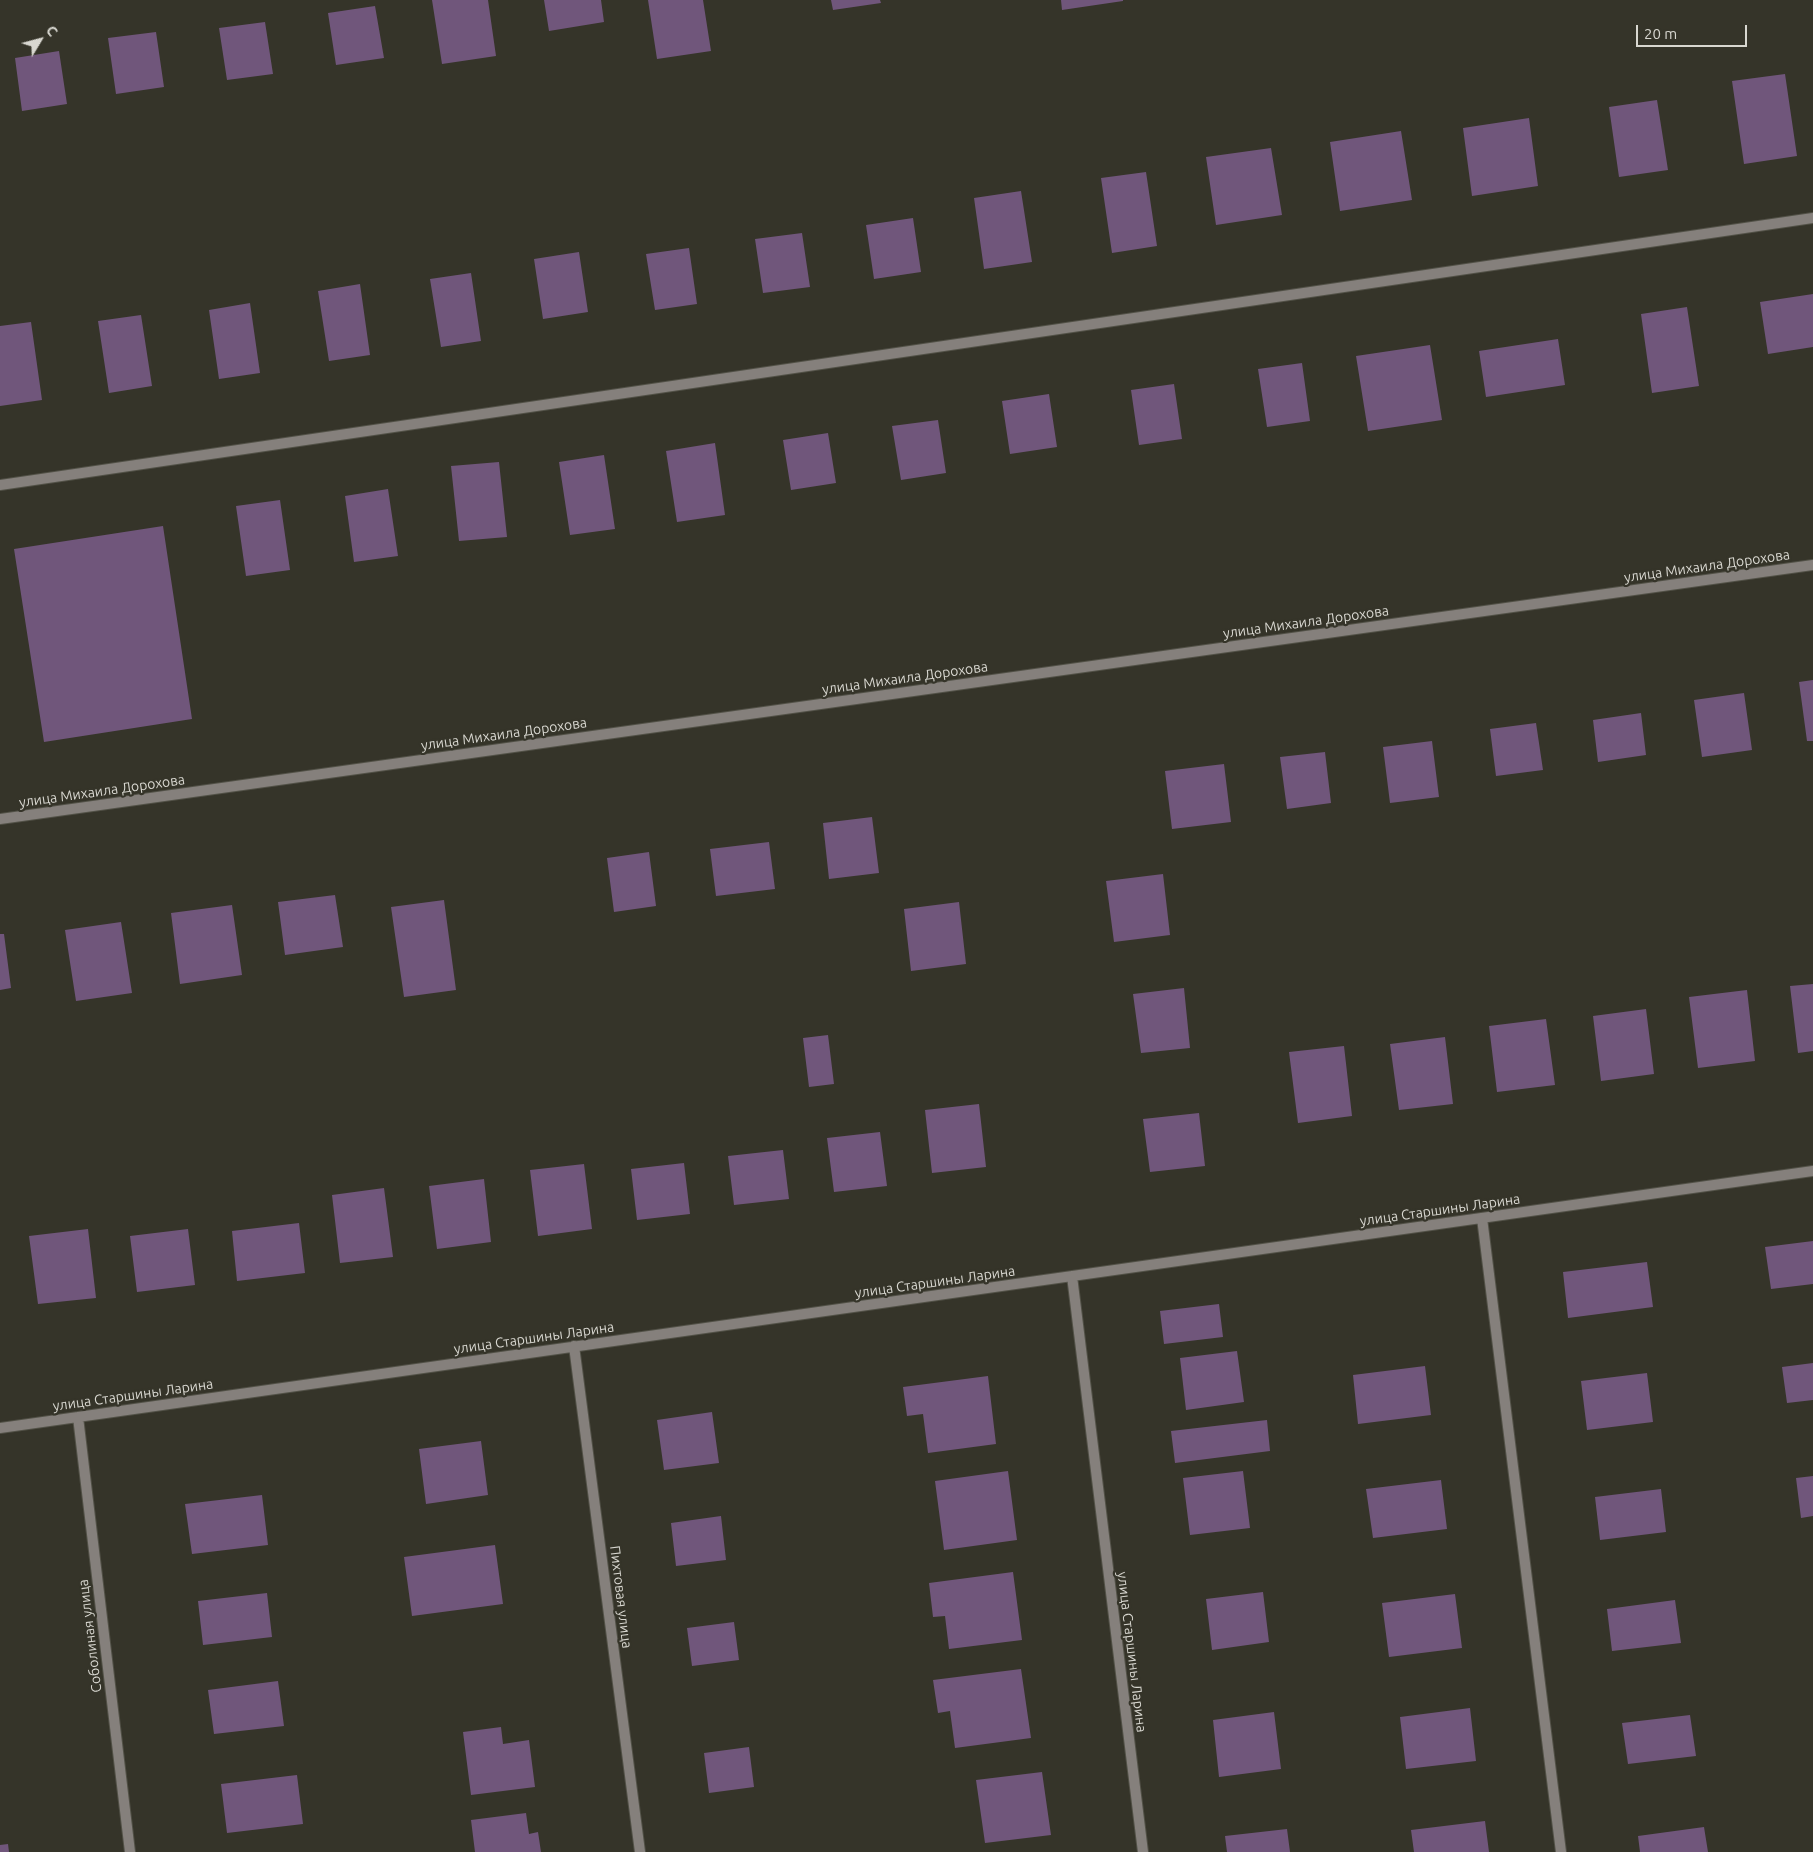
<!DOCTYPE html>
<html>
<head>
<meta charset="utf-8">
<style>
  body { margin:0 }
  #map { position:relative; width:1813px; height:1852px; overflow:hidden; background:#353429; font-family:Ubuntu,sans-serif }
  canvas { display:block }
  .north { position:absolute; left:15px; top:15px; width:50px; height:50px; -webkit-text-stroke:4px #353429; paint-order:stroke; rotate:53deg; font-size:14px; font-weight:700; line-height:20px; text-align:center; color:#d8d7d0 }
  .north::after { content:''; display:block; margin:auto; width:18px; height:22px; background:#d8d7d0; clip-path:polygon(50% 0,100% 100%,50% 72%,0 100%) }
  .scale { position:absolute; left:1636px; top:25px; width:111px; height:22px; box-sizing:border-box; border:2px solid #d8d7d0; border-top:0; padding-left:6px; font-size:15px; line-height:18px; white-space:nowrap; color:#d8d7d0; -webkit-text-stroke:4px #353429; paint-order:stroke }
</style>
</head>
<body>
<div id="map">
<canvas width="1813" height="1852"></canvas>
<div class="north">С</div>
<div class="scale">20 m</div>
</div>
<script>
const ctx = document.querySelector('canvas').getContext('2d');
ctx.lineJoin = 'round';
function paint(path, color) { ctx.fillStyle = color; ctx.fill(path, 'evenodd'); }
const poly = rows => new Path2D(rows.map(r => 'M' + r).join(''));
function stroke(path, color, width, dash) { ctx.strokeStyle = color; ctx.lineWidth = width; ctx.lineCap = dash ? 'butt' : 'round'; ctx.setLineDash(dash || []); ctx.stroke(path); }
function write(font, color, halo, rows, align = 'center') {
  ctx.font = font + ' Ubuntu,sans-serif'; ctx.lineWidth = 4.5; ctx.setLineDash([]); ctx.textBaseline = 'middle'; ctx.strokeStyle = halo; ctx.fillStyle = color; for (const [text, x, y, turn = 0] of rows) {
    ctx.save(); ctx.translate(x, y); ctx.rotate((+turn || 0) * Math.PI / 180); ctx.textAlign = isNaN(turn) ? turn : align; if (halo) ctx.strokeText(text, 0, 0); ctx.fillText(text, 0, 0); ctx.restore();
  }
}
paint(poly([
  [432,0,488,0,496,56,442,64],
  [544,0,601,0,604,22,549,31],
  [648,0,703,0,711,51,657,59],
  [831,0,880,0,881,3,833,10],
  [1061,0,1123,0,1123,1,1062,10],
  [375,6,384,58,336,65,328,13],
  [265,22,273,74,227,80,219,28],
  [156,32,164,87,116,94,108,38],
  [59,51,67,104,22,111,15,58],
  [1785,74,1797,156,1744,164,1732,81],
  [1657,100,1668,170,1619,177,1609,107],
  [1529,118,1538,186,1472,196,1463,128],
  [1401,131,1412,200,1340,211,1330,142],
  [1271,148,1282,215,1216,225,1206,157],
  [1146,172,1157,246,1112,253,1101,178],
  [1021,191,1032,262,984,269,974,198],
  [913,218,921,272,874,279,866,225],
  [802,233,810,287,763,293,755,239],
  [689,248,697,304,655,310,646,254],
  [579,252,588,312,543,319,534,259],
  [471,273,481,341,441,347,430,279],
  [360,284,370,355,329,361,318,291],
  [1813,294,1813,347,1768,354,1760,302],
  [250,303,260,373,219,379,209,310],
  [1687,307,1699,386,1652,393,1641,314],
  [141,315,152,386,109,393,98,321],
  [31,322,42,400,0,406,0,326],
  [1558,339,1565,385,1486,397,1479,351],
  [1430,345,1442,420,1368,431,1356,356],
  [1302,363,1310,421,1267,427,1258,369],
  [1174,384,1182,439,1139,445,1131,390],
  [1049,394,1057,447,1010,454,1002,401],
  [938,420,946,473,901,480,892,426],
  [828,433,836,483,791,490,783,440],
  [715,443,725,515,677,522,666,451],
  [604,455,615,529,570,535,559,462],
  [499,462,507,537,459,541,451,466],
  [388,489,398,556,354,562,345,496],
  [280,500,290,570,246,576,236,506],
  [163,526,192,719,44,742,14,549],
  [1813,680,1813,741,1807,741,1799,682],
  [1744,693,1752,750,1702,757,1694,700],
  [1641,713,1646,755,1598,762,1593,720],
  [1536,723,1543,770,1496,776,1490,729],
  [1432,741,1439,797,1390,803,1383,747],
  [1325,752,1331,803,1287,809,1280,757],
  [1224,764,1231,822,1172,829,1165,771],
  [872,817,879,873,829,879,823,823],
  [769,842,775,889,716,896,710,849],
  [649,852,656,906,614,912,607,858],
  [1163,874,1170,935,1114,942,1106,881],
  [335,895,343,947,285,955,278,902],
  [444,900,456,990,404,997,391,907],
  [959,902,966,964,911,971,904,909],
  [232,905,242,975,180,984,171,913],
  [121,922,132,993,76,1001,65,930],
  [0,934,4,934,11,988,0,990],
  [1813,984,1813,1051,1798,1053,1790,986],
  [1184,988,1190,1048,1141,1053,1133,994],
  [1747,990,1755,1061,1698,1068,1689,997],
  [1646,1009,1654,1074,1601,1081,1593,1016],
  [1546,1019,1555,1085,1497,1092,1489,1026],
  [828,1035,834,1084,809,1087,803,1038],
  [1445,1037,1453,1104,1399,1110,1390,1044],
  [1344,1046,1352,1116,1298,1123,1289,1052],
  [979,1104,986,1167,932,1173,925,1110],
  [1199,1113,1205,1166,1150,1172,1143,1119],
  [880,1132,887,1186,834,1192,827,1138],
  [783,1150,789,1199,734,1205,728,1156],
  [684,1163,690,1214,637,1220,631,1169],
  [584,1164,592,1229,538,1236,530,1170],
  [484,1179,491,1242,437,1249,429,1186],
  [384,1188,393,1257,340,1263,332,1195],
  [299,1223,305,1273,237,1281,232,1231],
  [88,1229,96,1298,38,1304,29,1236],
  [188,1229,195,1285,137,1292,130,1236],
  [1813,1241,1813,1284,1771,1289,1765,1247],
  [1647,1262,1653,1307,1568,1318,1563,1272],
  [1219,1304,1223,1337,1164,1344,1160,1311],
  [1237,1351,1244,1402,1186,1410,1180,1358],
  [1813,1363,1813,1400,1787,1403,1782,1367],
  [1425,1366,1431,1415,1358,1424,1353,1375],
  [1647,1373,1653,1422,1587,1430,1581,1381],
  [988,1376,996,1444,928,1453,923,1414,907,1416,903,1387],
  [712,1412,719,1463,664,1470,657,1420],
  [1267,1420,1270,1451,1175,1463,1171,1431],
  [481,1441,488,1495,426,1504,419,1449],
  [1008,1471,1017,1540,944,1550,935,1481],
  [1243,1471,1250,1528,1190,1535,1183,1478],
  [1813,1476,1813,1516,1801,1518,1796,1478],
  [1441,1480,1447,1529,1373,1538,1366,1489],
  [1661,1489,1666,1532,1600,1540,1595,1497],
  [262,1495,268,1545,192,1554,185,1504],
  [721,1516,726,1560,676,1566,671,1523],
  [495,1545,503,1604,412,1616,404,1557],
  [1013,1572,1022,1640,949,1649,945,1616,933,1617,929,1583],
  [1263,1592,1269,1642,1212,1650,1206,1599],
  [267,1593,272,1637,203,1645,198,1601],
  [1455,1594,1462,1648,1389,1657,1382,1603],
  [1675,1600,1681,1643,1612,1651,1607,1609],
  [734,1622,739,1660,692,1666,687,1628],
  [1021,1669,1031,1738,955,1748,950,1711,938,1713,933,1680],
  [278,1681,284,1726,214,1734,208,1690],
  [1470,1708,1476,1761,1406,1769,1400,1717],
  [1274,1712,1281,1769,1219,1777,1213,1720],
  [1690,1715,1696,1756,1628,1764,1622,1723],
  [501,1727,503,1744,529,1740,535,1787,471,1795,463,1732],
  [749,1747,754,1787,709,1793,704,1753],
  [1042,1772,1051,1835,985,1843,976,1780],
  [297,1775,303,1824,227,1833,221,1784],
  [526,1813,529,1834,538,1832,541,1852,475,1852,471,1820],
  [1485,1821,1489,1852,1414,1852,1411,1830],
  [1704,1827,1708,1852,1640,1852,1638,1836],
  [1287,1829,1290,1852,1227,1852,1225,1836],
  [8,1844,9,1852,0,1852,0,1845]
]), '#70567b');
const minor = poly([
  [0,485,1813,218],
  [0,819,1813,565],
  [1482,1218,1561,1852],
  [1072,1276,1143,1852],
  [574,1346,640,1852],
  [78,1417,130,1852],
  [0,1428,1813,1171]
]);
stroke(minor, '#525147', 12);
stroke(minor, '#85807c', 10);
write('14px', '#d8d7d0', '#353429', [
  ["улица Михаила Дорохова",1707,566,-8],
  ["улица Михаила Дорохова",1306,622,-8],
  ["улица Михаила Дорохова",905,678,-8],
  ["улица Михаила Дорохова",504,734,-8],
  ["улица Михаила Дорохова",102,791,-8],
  ["улица Старшины Ларина",1440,1210,-8],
  ["улица Старшины Ларина",935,1282,-8],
  ["улица Старшины Ларина",534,1338,-8],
  ["улица Старшины Ларина",133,1395,-8],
  ["Пихтовая улица",621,1597,83],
  ["Соболиная улица",90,1636,-97],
  ["улица Старшины Ларина",1132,1652,83]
]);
</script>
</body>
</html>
